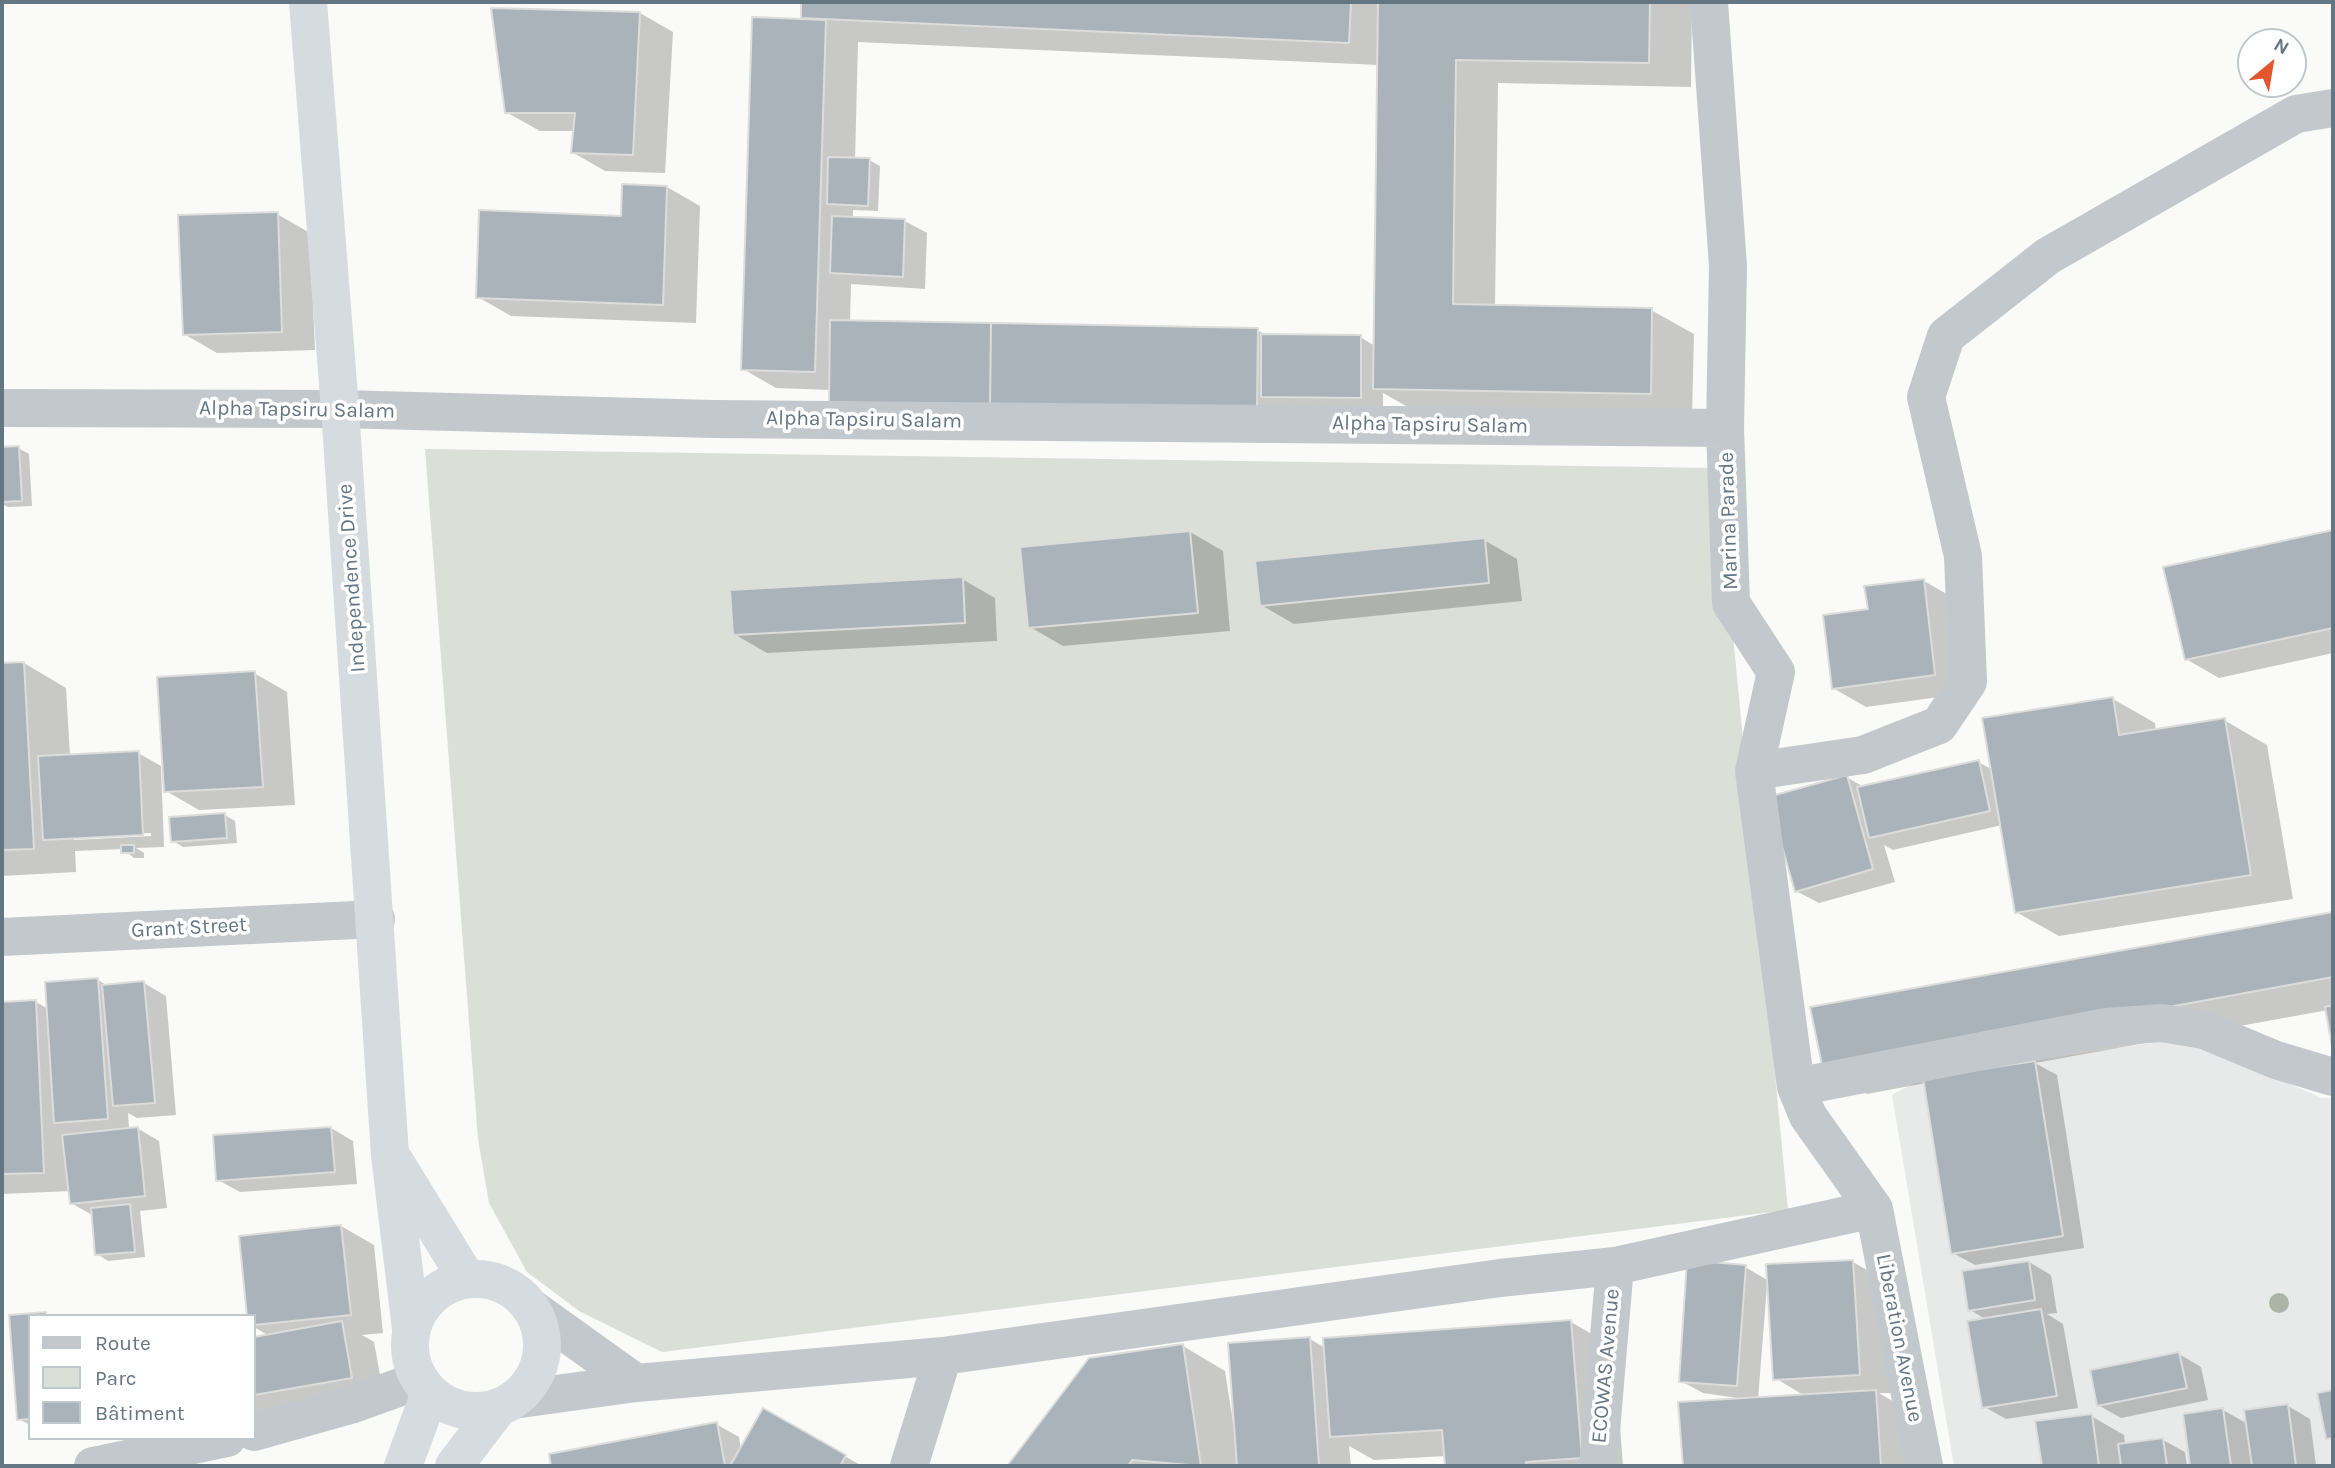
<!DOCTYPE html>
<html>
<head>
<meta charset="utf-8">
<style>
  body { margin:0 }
  #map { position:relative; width:2335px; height:1468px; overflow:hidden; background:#fafaf8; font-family:Karla,sans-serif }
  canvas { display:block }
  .frame { position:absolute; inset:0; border:4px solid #657683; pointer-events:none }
  .legend { position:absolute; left:28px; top:1314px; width:228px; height:126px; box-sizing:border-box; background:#fff; border:2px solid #c1c8cd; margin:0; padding:9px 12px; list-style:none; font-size:21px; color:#657683 }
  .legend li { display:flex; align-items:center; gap:14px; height:35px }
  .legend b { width:35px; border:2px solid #c1c8cd }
  .north { position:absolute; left:2237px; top:28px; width:70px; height:70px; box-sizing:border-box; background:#fff; border:2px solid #c1c8cd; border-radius:50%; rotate:30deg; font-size:19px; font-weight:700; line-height:28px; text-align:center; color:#657683 }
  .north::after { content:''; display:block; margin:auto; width:24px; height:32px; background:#e4572e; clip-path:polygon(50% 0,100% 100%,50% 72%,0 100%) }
</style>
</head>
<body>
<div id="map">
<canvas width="2335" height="1468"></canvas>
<div class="frame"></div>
<ul class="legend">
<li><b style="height:9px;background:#c3c8cc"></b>Route</li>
<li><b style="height:19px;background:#dadfd7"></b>Parc</li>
<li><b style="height:19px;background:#aab3b9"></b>Bâtiment</li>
</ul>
<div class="north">N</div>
</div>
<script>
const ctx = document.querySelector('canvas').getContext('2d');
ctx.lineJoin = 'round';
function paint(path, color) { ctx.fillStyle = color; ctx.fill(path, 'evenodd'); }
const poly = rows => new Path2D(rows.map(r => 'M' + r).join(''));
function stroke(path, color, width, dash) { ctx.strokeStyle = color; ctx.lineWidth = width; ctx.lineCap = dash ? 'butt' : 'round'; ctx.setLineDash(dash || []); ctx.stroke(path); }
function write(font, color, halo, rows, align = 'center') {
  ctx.font = font + ' Karla,sans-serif'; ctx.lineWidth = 7; ctx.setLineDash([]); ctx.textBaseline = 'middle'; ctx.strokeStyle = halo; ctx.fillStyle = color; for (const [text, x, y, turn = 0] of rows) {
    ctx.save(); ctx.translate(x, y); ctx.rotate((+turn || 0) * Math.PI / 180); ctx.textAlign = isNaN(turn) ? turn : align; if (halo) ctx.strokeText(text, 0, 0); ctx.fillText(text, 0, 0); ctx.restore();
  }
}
paint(poly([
  [2183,1038,2322,1098,2333,1098,2333,1466,1954,1466,1892,1095,1923,1078]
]), '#e8e9e9');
paint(poly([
  [425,449,1717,468,1788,1210,662,1352,579,1311,527,1272,489,1203,478,1139]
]), '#dadfd7');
paint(poly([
  [803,2,1692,2,1691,87,1498,83,1495,306,1651,310,1694,334,1692,418,1417,412,1383,393,1383,410,776,388,743,369,810,21,803,17],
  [858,42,1379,65,1375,346,1360,337,1268,336,1257,330,850,322,851,284,925,289,927,233,905,221,853,218,853,210,878,211,880,166,869,160,855,160],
  [640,13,673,32,665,173,605,171,572,152,575,131,540,131,506,112],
  [624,186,667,187,700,206,696,323,511,316,478,297,623,217],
  [277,214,310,233,315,350,217,353,184,334],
  [2,448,18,448,29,454,32,506,8,507,2,504],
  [2333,531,2333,653,2219,678,2186,659,2165,568],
  [1190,532,1223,551,1230,631,1063,646,1030,627],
  [1484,540,1517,559,1522,601,1294,624,1261,605],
  [962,579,995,598,997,641,767,653,734,634],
  [1924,581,1957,600,1968,693,1866,707,1833,688,1870,611],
  [24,663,66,688,70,756,138,753,161,766,164,847,136,848,144,853,144,858,134,858,123,849,75,851,76,872,2,876,2,664],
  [151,833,151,836,74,840,74,837],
  [254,673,287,692,295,805,199,810,166,791],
  [2113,699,2155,723,2156,731,2224,720,2267,745,2293,899,2059,936,2016,912,2002,825,1893,850,1884,845,1895,882,1819,903,1796,891,1846,777,1864,787,1978,762,1993,770],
  [225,815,235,821,237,843,183,847,173,841],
  [2333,914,2333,1042,2328,1010,2035,1063,2057,1075,2084,1248,1975,1265,1953,1253,1926,1083,1867,1094,1824,1069,1812,1009],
  [98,980,108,986,144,983,166,996,176,1115,137,1118,128,1113,129,1129,137,1128,159,1141,167,1208,140,1211,145,1257,108,1261,97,1254,94,1216,71,1203,70,1191,2,1194,2,1003,36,1002,48,1009],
  [331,1128,353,1141,357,1184,240,1192,218,1180],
  [341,1226,374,1245,383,1333,362,1335,374,1342,384,1396,254,1419,254,1338,269,1336,254,1327,254,1316],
  [1853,1262,1886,1281,1892,1393,1879,1393,1909,1411,1913,1466,1684,1466,1680,1404,1751,1400,1703,1393,1681,1381,1745,1267,1769,1281],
  [1767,1286,1775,1378,1805,1396,1758,1399],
  [2029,1262,2051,1275,2057,1313,2047,1314,2063,1324,2078,1408,2006,1419,1983,1406,1987,1320,1970,1310],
  [46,1314,48,1316,30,1316,30,1425,19,1419,10,1317],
  [1571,1322,1614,1347,1623,1466,1447,1466,1446,1456,1374,1460,1349,1446,1351,1466,1009,1466,1090,1359,1183,1346,1225,1371,1233,1422,1310,1339,1325,1348],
  [2179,1354,2201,1367,2208,1400,2121,1418,2098,1405],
  [2288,1406,2310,1419,2316,1466,2192,1466,2185,1415,2223,1410,2248,1424],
  [764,1410,862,1466,553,1466,551,1455,716,1424,739,1437,741,1450],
  [2091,1416,2124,1435,2125,1444,2163,1440,2185,1452,2187,1466,2043,1466,2037,1423]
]), '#0003');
const building = poly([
  [801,2,1351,2,1349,43,801,18,801,2],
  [1378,2,1650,2,1649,63,1456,60,1453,304,1652,308,1651,394,1373,389,1378,2],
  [491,8,640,12,633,155,571,153,575,113,505,113,491,8],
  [752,17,826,20,815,372,741,370,752,17],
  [828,157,870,158,868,206,827,204,828,157],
  [622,184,667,186,663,305,476,298,479,210,621,216,622,184],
  [278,212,282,332,183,335,178,215,278,212],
  [832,216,905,219,903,277,830,273,832,216],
  [830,320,991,323,990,406,829,402,830,320],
  [991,323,1258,328,1257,411,990,406,991,323],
  [1261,334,1361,335,1361,398,1261,397,1261,334],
  [19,446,22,501,2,502,2,447,19,446],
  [2333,530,2333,628,2185,660,2163,567,2333,530],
  [1190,531,1198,613,1028,628,1020,547,1190,531],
  [1485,538,1489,583,1260,606,1255,561,1485,538],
  [963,577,965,623,733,635,730,590,963,577],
  [1924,579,1935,675,1832,689,1823,615,1868,609,1864,586,1924,579],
  [24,662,34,849,2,850,2,663,24,662],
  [255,671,263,787,164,792,157,677,255,671],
  [2113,697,2119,735,2225,718,2251,875,2015,913,1982,718,2113,697],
  [139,751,143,835,43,840,38,756,139,751],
  [1979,760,1990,811,1869,838,1857,787,1979,760],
  [1847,775,1873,869,1795,892,1768,797,1847,775],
  [225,813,227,838,171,842,169,817,225,813],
  [121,845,134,845,134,853,121,853,121,845],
  [2333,912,2333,977,1823,1070,1810,1007,2333,912],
  [98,978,108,1119,54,1123,45,982,98,978],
  [144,981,155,1103,113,1106,102,985,144,981],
  [36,1000,44,1173,2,1174,2,1002,36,1000],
  [2333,1005,2333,1052,2325,1007,2333,1005],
  [2035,1061,2063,1236,1951,1254,1923,1078,2035,1061],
  [138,1127,145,1196,70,1204,62,1135,138,1127],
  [331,1127,335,1172,216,1181,213,1135,331,1127],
  [130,1204,135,1252,95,1255,91,1208,130,1204],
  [341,1225,351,1315,254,1325,254,1316,247,1316,239,1236,341,1225],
  [1687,1260,1746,1265,1737,1386,1679,1382,1687,1260],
  [1853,1260,1860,1375,1773,1380,1766,1264,1853,1260],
  [2029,1261,2035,1300,1968,1311,1962,1271,2029,1261],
  [2041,1309,2057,1396,1982,1408,1967,1321,2041,1309],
  [46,1312,46,1316,30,1316,30,1419,17,1420,9,1315,46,1312],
  [1571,1320,1582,1458,1526,1462,1527,1466,1445,1466,1442,1430,1330,1437,1323,1338,1571,1320],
  [342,1321,352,1378,254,1395,254,1337,342,1321],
  [1310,1337,1319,1466,1237,1466,1228,1343,1310,1337],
  [1183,1344,1201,1466,1132,1460,1128,1466,1007,1466,1089,1358,1183,1344],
  [2179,1352,2187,1388,2097,1406,2090,1370,2179,1352],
  [1876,1390,1881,1466,1683,1466,1678,1402,1876,1390],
  [2333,1390,2333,1438,2326,1439,2317,1393,2333,1390],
  [2288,1404,2296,1466,2252,1466,2244,1410,2288,1404],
  [763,1408,846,1455,840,1466,730,1466,763,1408],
  [2223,1408,2231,1466,2190,1466,2183,1414,2223,1408],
  [2092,1414,2099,1466,2042,1466,2035,1421,2092,1414],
  [717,1422,725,1466,551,1466,549,1454,717,1422],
  [2163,1438,2167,1466,2121,1466,2118,1444,2163,1438]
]);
paint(building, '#aab3b9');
stroke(building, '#dcdcda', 2);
stroke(poly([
  [1709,2,1728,266,1725,428,1731,603,1776,672,1754,771,1796,1087,1808,1116,1874,1209,1924,1466],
  [2,408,340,409,714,419,1725,428],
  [1754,771,1863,755,1939,725,1968,682,1963,556,1926,397,1946,336,2048,256,2296,114,2333,108],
  [2,937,376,919],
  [1796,1087,2106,1027,2162,1023,2204,1030,2276,1060,2333,1077],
  [530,1307,636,1383],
  [513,1400,636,1383,943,1356,1500,1278,1615,1266,1874,1209],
  [254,1432,350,1405,420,1380],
  [93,1466,227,1438],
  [909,1466,943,1356],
  [1598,1466,1615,1266]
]), '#c3c8cc', 38);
stroke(poly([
  [308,2,340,409,390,1155,411,1329],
  [395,1162,467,1279],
  '410 1345a66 66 0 1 1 132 0a66 66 0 1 1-132 0Z',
  [403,1466,430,1393],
  [454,1466,499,1407]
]), '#d6dbdf', 38);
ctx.fillStyle = '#aab4a7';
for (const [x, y] of [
  [2279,1303]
]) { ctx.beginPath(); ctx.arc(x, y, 10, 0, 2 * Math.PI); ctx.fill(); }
write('21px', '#657683', '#fff', [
  ["Alpha Tapsiru Salam",297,410,1],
  ["Alpha Tapsiru Salam",864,420,1],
  ["Alpha Tapsiru Salam",1430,425,1],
  ["Marina Parade",1729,521,-92],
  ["Independence Drive",352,578,-94],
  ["Grant Street",189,928,-3],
  ["Liberation Avenue",1899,1338,79],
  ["ECOWAS Avenue",1606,1366,-85]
]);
</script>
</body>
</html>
